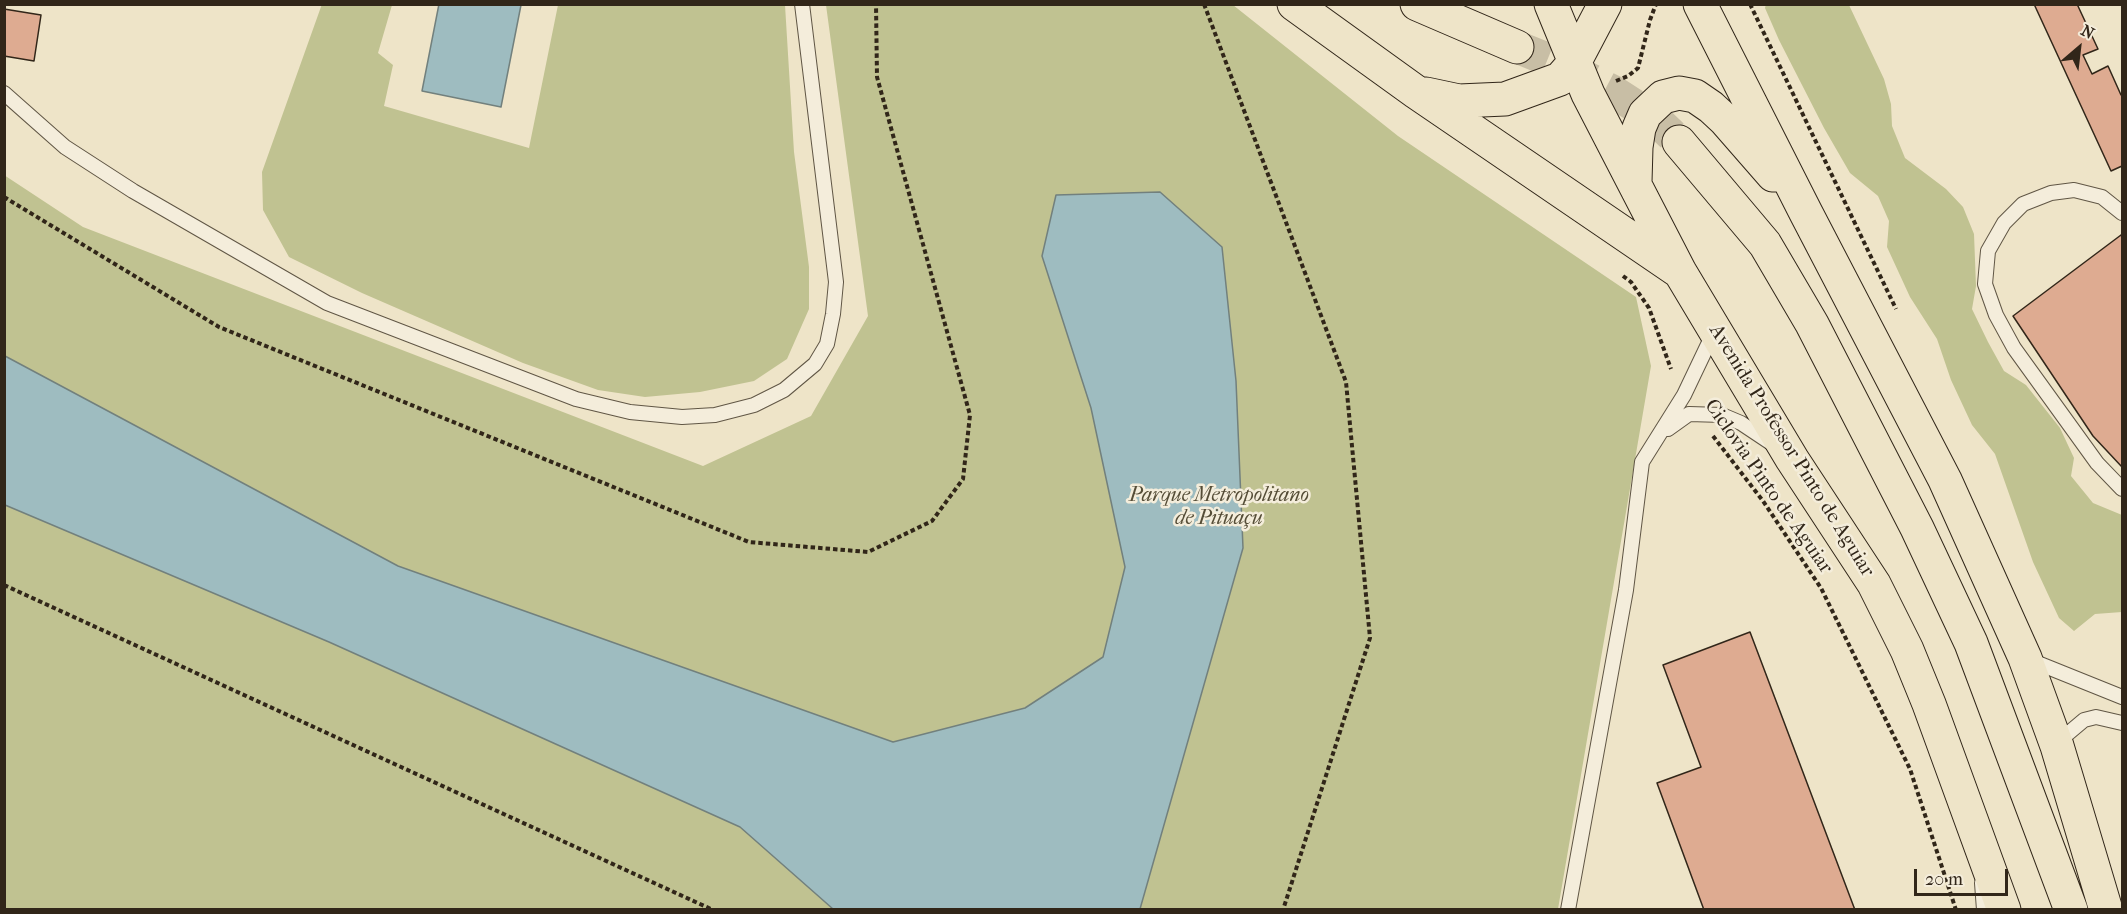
<!DOCTYPE html>
<html>
<head>
<meta charset="utf-8">
<style>
  body { margin:0 }
  #map { position:relative; width:2127px; height:914px; overflow:hidden; background:#eee4c8; font-family:"IM FELL French Canon",serif }
  canvas { display:block }
  .frame { position:absolute; inset:0; border:6px solid #312619; pointer-events:none }
  .north { position:absolute; left:2049px; top:18px; width:60px; height:60px; -webkit-text-stroke:4px #f4eddb; paint-order:stroke; rotate:28deg; font-size:16px; font-weight:700; line-height:24px; text-align:center; color:#312619 }
  .north::after { content:''; display:block; margin:auto; width:21px; height:27px; background:#312619; clip-path:polygon(50% 0,100% 100%,50% 72%,0 100%) }
  .scale { position:absolute; left:1914px; top:869px; width:94px; height:27px; box-sizing:border-box; border:3px solid #312619; border-top:0; padding-left:8px; font-size:18px; line-height:21px; white-space:nowrap; color:#312619; -webkit-text-stroke:4px #f4eddb; paint-order:stroke }
</style>
</head>
<body>
<div id="map">
<canvas width="2127" height="914"></canvas>
<div class="frame"></div>
<div class="north">N</div>
<div class="scale">20 m</div>
</div>
<script>
const ctx = document.querySelector('canvas').getContext('2d');
ctx.lineJoin = 'round';
function paint(path, color) { ctx.fillStyle = color; ctx.fill(path, 'evenodd'); }
const poly = rows => new Path2D(rows.map(r => 'M' + r).join(''));
function stroke(path, color, width, dash) { ctx.strokeStyle = color; ctx.lineWidth = width; ctx.lineCap = dash ? 'butt' : 'round'; ctx.setLineDash(dash || []); ctx.stroke(path); }
function write(font, color, halo, rows, align = 'center') {
  ctx.font = font + ' "IM FELL French Canon",serif'; ctx.lineWidth = 5; ctx.setLineDash([]); ctx.textBaseline = 'middle'; ctx.strokeStyle = halo; ctx.fillStyle = color; for (const [text, x, y, turn = 0] of rows) {
    ctx.save(); ctx.translate(x, y); ctx.rotate((+turn || 0) * Math.PI / 180); ctx.textAlign = isNaN(turn) ? turn : align; if (halo) ctx.strokeText(text, 0, 0); ctx.fillText(text, 0, 0); ctx.restore();
  }
}
paint(poly([
  [322,4,392,5,378,53,393,65,384,106,529,148,558,5,785,5,794,152,809,267,809,309,787,359,754,381,700,392,645,397,598,390,523,363,362,293,289,257,263,210,262,172],
  [1766,4,1849,5,1884,79,1891,104,1892,126,1905,158,1946,189,1963,207,1974,234,1976,286,1972,309,1988,342,2004,371,2026,385,2060,428,2074,458,2071,476,2093,503,2122,515,2122,612,2095,614,2074,631,2059,618,2033,562,1995,454,1972,425,1951,380,1937,339,1910,297,1887,247,1889,221,1878,196,1850,173,1824,128,1779,40,1765,8],
  [826,5,1233,5,1398,136,1636,297,1651,366,1558,909,5,909,4,175,83,227,703,466,811,416,868,316]
]), '#c0c291');
const water = poly([
  [439,4,521,5,501,107,422,91,439,4],
  [1160,192,1222,247,1236,381,1243,548,1140,909,833,909,740,827,329,642,5,505,5,356,398,566,893,742,1025,708,1103,657,1125,567,1091,408,1042,256,1056,195,1160,192]
]);
paint(water, '#9ebcc0');
stroke(water, '#72807d', 1.5);
const building = poly([
  [2034,4,2077,4,2098,49,2083,55,2092,74,2108,66,2121,95,2122,95,2122,166,2111,171,2034,4],
  [4,9,41,15,34,61,4,56,4,9],
  [2121,235,2122,237,2122,467,2093,436,2013,316,2121,235],
  [1750,632,1855,910,1704,910,1657,783,1701,767,1663,665,1750,632]
]);
paint(building, '#deab91');
stroke(building, '#312619', 1.5);
stroke(poly([
  [1517,47,1564,66,1612,91,1654,118,1679,142]
]), '#c8bea5', 33, [33, 16]);
const lane = poly([
  [4,93,65,147,133,191,327,303,576,399,630,412,682,417,715,415,754,405,784,390,815,364,827,344,833,314,836,282,802,4],
  [2122,213,2102,197,2074,190,2051,193,2023,204,2004,223,1988,251,1985,284,1996,315,2014,348,2097,463,2122,489],
  [1668,429,1689,414,1722,415,1741,423,1771,443],
  [2030,660,2122,697],
  [2058,745,2065,736,2084,720,2096,717,2122,723],
  [1982,883,1984,910],
  [1568,910,1626,590,1642,462,1684,395,1714,332]
]);
const primary = poly([
  [1294,4,1416,92,1677,270],
  [1417,4,1517,47],
  [1551,4,1588,94,1680,272,1792,459,1874,584,1907,650,1929,704,2004,910],
  [1700,4,1806,213,1945,480,2025,658,2057,746,2106,910],
  [1426,94,1459,101,1505,99,1560,79,1574,63,1605,4],
  [1679,142,1765,244,1812,324,1917,528,1971,643,2071,910],
  [1635,182,1636,147,1639,128,1645,114,1663,97,1679,93,1695,96,1711,107,1725,120,1773,175]
]);
stroke(lane, '#605645', 16);
stroke(primary, '#312619', 35);
stroke(poly([
  [1204,4,1346,382,1370,638,1283,910],
  [1750,4,1896,309],
  [1616,81,1628,76,1638,68,1650,20,1656,4],
  [4,197,219,327,749,542,868,552,932,521,963,479,970,415,877,77,876,4],
  [1623,276,1631,282,1649,308,1671,369],
  [1713,436,1763,501,1821,588,1910,769,1956,910],
  [4,585,713,910]
]), '#312619', 4, [4.5, 3]);
stroke(lane, '#f4eddb', 14);
stroke(primary, '#eee4c8', 33);
write('20px', '#312619', '#f4eddb', [
  ["Avenida Professor Pinto de Aguiar",1791,451,58],
  ["Ciclovia Pinto de Aguiar",1768,487,55]
]);
write('italic 20px', '#554d37', '#f4eddb', [
  ["Parque Metropolitano",1219,496],
  ["de Pituaçu",1219,519]
]);
</script>
</body>
</html>
